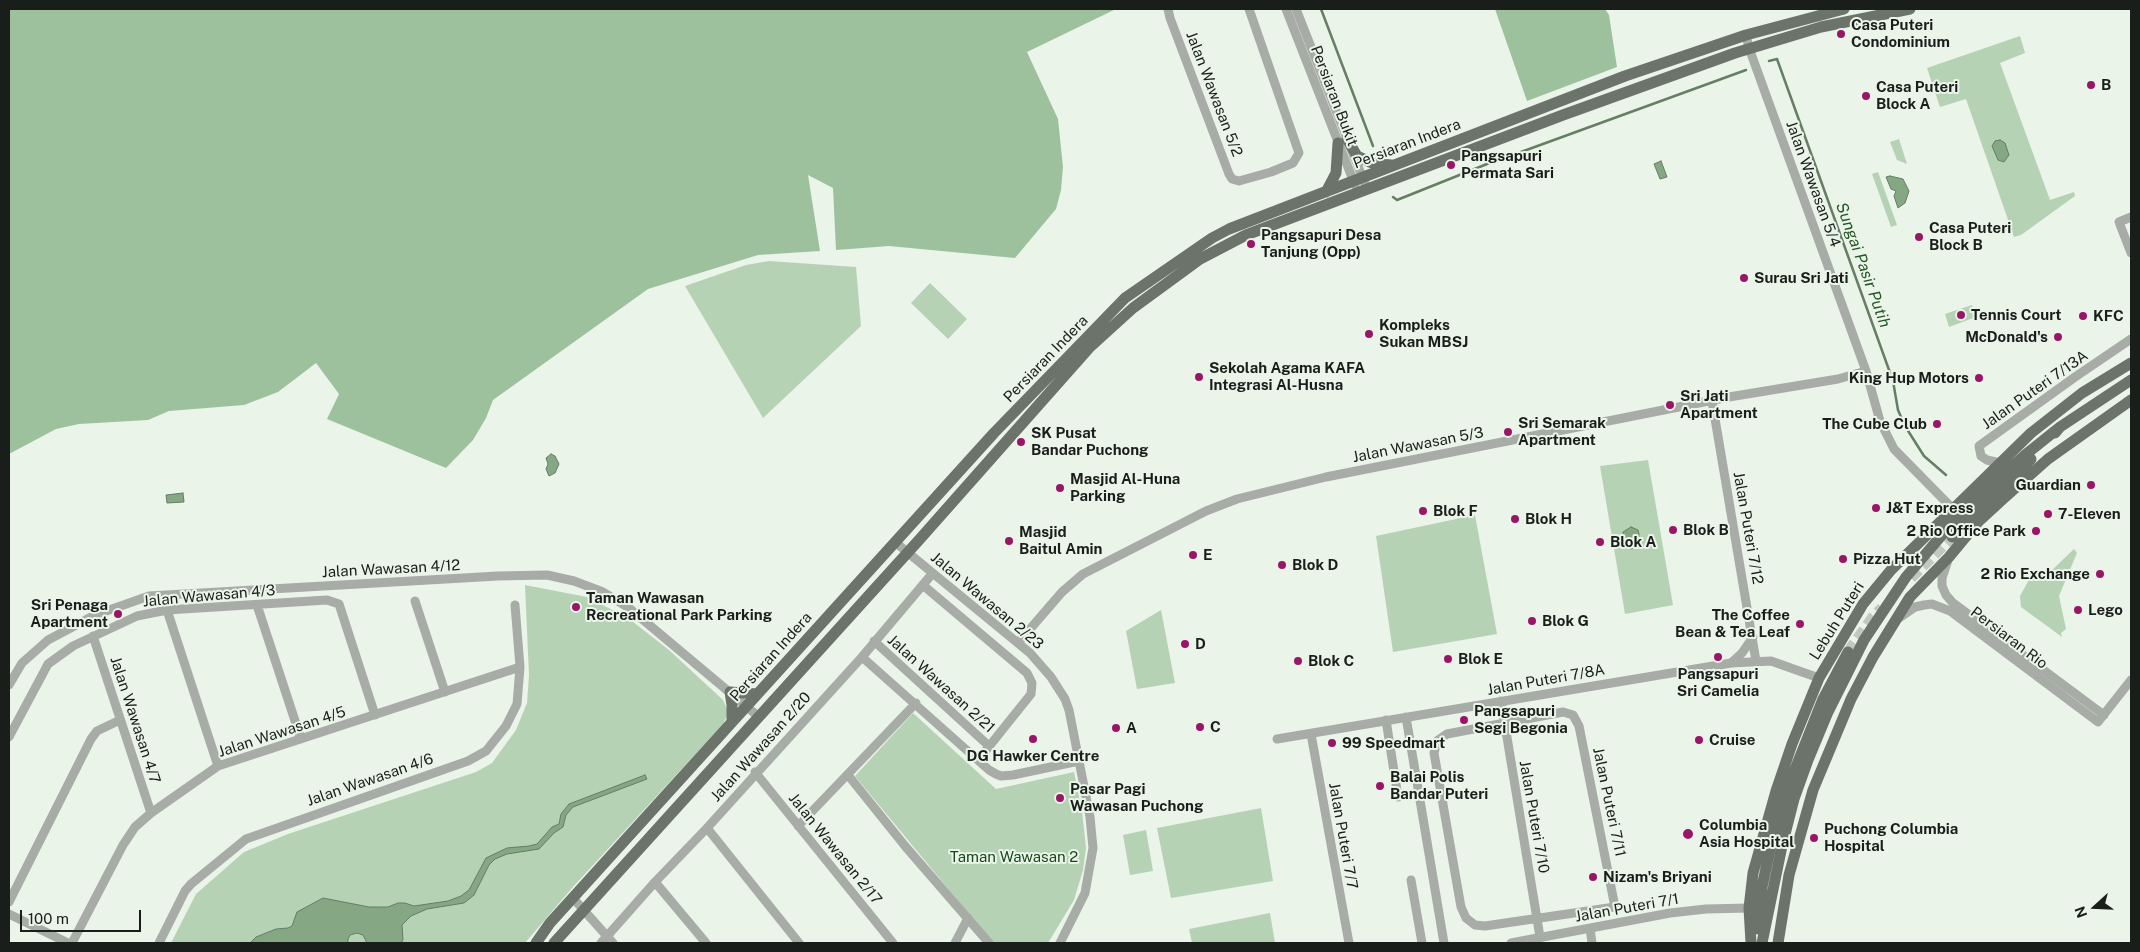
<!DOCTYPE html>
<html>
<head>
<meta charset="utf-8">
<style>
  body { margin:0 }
  #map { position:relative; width:2140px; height:952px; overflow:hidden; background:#eaf4e9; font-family:"Public Sans",sans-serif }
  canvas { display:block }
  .frame { position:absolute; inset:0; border:10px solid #1a1e1a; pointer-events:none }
  .north { position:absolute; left:2070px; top:882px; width:50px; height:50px; -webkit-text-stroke:4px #eaf4e9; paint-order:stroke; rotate:250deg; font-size:14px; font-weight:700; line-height:20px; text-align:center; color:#1a1e1a }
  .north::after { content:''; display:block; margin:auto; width:18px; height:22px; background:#1a1e1a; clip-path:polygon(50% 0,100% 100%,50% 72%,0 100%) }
  .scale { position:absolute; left:20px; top:910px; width:121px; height:22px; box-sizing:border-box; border:2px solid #1a1e1a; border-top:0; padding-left:6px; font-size:15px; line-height:18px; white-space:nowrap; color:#1a1e1a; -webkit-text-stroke:4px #eaf4e9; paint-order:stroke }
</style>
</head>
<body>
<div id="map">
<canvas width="2140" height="952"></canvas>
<div class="frame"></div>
<div class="north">N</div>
<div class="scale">100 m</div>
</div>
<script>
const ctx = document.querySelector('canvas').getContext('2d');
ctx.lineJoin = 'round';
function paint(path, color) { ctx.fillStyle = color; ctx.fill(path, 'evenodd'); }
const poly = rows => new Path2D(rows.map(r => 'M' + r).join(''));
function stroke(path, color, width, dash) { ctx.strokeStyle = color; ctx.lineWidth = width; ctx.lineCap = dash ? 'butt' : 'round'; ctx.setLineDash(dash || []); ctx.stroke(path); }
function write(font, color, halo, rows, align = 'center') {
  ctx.font = font + ' "Public Sans",sans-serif'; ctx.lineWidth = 4; ctx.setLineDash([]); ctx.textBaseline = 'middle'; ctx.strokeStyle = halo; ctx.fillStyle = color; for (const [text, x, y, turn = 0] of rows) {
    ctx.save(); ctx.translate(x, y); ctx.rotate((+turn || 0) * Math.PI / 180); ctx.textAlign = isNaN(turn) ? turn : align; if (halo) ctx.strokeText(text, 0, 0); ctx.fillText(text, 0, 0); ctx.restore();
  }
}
paint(poly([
  [2020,36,2025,53,2000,63,2050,200,2074,192,2075,196,2021,235,2014,237,1966,99,1940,107,1927,68],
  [1899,139,1907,164,1897,160,1890,142],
  [1878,172,1897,225,1891,227,1872,174],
  [769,261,856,267,861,326,763,418,685,286,746,265],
  [930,283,967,319,948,339,911,303],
  [1972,305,1976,317,1949,327,1945,314],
  [1648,460,1673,605,1625,614,1600,466],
  [1475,515,1497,634,1393,652,1376,536],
  [2074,549,2077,553,2059,596,2066,629,2061,633,2062,637,2021,607,2020,596,2030,578,2053,569],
  [525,585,587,597,628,618,669,650,723,700,727,709,727,716,723,724,572,888,525,943,171,943,196,894,244,852,288,834,476,772,492,763,516,730,527,703,529,675],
  [1161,610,1175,683,1137,689,1126,631],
  [913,713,996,789,1074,772,1082,811,1086,848,1083,870,1074,900,1048,943,993,943,855,776],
  [1261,808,1273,881,1171,898,1157,828],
  [1146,830,1153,871,1130,875,1123,835],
  [1270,913,1275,943,1192,943,1189,929]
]), '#b6d2b5');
paint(poly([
  [9,9,1116,9,1027,52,1058,119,1063,167,1061,190,1056,209,1015,258,889,246,836,250,833,188,808,175,820,251,758,255,648,289,493,400,486,418,473,440,446,468,327,419,339,394,316,363,278,392,244,405,169,411,148,420,79,424,56,429,9,454],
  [1495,9,1605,9,1609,15,1617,67,1527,101]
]), '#9ec19d');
const water = poly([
  [2000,140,2005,143,2009,155,2004,162,1998,160,1992,146,1995,141,2000,140],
  [1661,161,1667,177,1660,179,1654,164,1661,161],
  [1890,176,1903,179,1909,191,1905,203,1898,208,1894,196,1896,191,1891,189,1886,177,1890,176],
  [551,454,555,456,559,464,555,473,549,476,546,469,548,464,546,458,551,454],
  [183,493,184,502,167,503,166,495,183,493],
  [1631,527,1638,530,1639,534,1638,546,1631,549,1625,546,1623,532,1631,527],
  [645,775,647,779,573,807,566,815,563,827,554,833,539,849,507,854,495,859,489,865,474,895,464,903,427,909,411,916,402,925,403,940,401,943,367,943,363,935,357,933,350,935,348,939,348,943,250,943,256,937,276,929,288,928,292,926,297,912,323,898,369,907,388,907,398,903,405,903,414,906,448,901,461,896,469,890,486,858,507,848,529,846,537,844,552,827,559,824,561,814,569,804,645,775]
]);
paint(water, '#85a784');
stroke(water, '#657e64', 1);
stroke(poly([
  [1321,9,1373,146],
  [1769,61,1777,59,1893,381,1898,410,1905,426,1924,456,1946,475],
  [1510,156,1746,70],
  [1393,197,1397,200,1492,162]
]), '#657e64', 2.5);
stroke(poly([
  [1911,578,1952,537],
  [1848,652,1873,617,1882,608]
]), '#c0c9c0', 11, [11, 5.5]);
stroke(poly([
  [1168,9,1170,18,1229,174,1232,179,1239,181,1271,172,1293,163,1299,153,1249,9],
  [1286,9,1355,185],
  [1296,9,1367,189],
  [1746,35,1749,48,1866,371,1880,421,1894,449,1952,508],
  [2131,217,2119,222,2131,253],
  [1712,401,1756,661],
  [2000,463,1987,460,1981,456,1979,446,2075,377,2131,339],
  [895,542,1030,653,1051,677,1065,699,1069,710,1090,817,1093,848,1085,893,1060,943],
  [1948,560,1942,578,1942,586,1946,595,1952,602,2104,715],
  [924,586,1027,673,1032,683,1031,694,979,759],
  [415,601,445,692],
  [257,605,301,739],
  [167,610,218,766],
  [1899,618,1915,607,1924,605,1932,604,1950,611,2098,722,2131,680],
  [93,636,151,813],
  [874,641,989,746],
  [1018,643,1062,592,1083,574,1206,511,1237,499,1326,477,1729,397,1838,379,1866,371],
  [862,657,989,770,996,774,1001,776,1013,775,1079,761],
  [1731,663,1742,653,1753,637],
  [9,685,22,663,48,640,95,615,149,596,498,576,547,575,574,581,603,592,629,608,759,717],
  [1501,701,1540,937],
  [1563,712,1573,715,1579,726,1615,907,1485,926,1475,925,1466,918,1461,907,1434,753,1437,741,1447,734,1563,712],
  [1406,717,1444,943],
  [1386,720,1398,797],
  [1311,734,1349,943],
  [9,737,48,664,73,646,137,616,167,610,327,600,339,604,375,715],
  [1277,739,1731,663,1771,661,1819,678],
  [755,772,893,943],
  [848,775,905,846,989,943],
  [798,826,916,703],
  [707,828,799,943],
  [1411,880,1422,943],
  [655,882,706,943],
  [573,898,613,943],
  [9,902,91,739,97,731,120,720],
  [9,914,68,943],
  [1590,928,1592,943],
  [72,943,123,845,135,827,151,813,218,766,520,667],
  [159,943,185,891,191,884,246,839,468,761,486,751,506,726,517,704,520,667,515,605],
  [601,943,655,882,707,828,862,657,932,574],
  [955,943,968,918],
  [1511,943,1670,913,1706,909,1749,908]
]), '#a8aca7', 9);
stroke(poly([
  [1347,139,1357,156,1372,163,1391,165],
  [1326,192,1336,173,1338,143],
  [2055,433,2060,427,2131,380],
  [1952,537,2031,459],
  [732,722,732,705,730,692,757,694],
  [1758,929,1762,887,1772,840,1784,797,1823,699,1848,652],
  [536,943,550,923,994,433,1125,298,1212,238,1229,229,1625,76,1746,35,1844,9],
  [554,943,919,540,1089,348,1133,308,1200,259,1246,235,1563,115,1735,53,1821,27,1910,9],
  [1751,943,1749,908,1753,873,1776,791,1792,744,1819,678,1863,604,1891,570,2031,433,2082,393,2131,363],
  [1762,943,1782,846,1794,799,1808,760,1828,712,1864,640,1906,577,1959,515,2025,455,2060,427],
  [1778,943,1789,875,1813,790,1851,699,1873,657,1910,597,1949,557,1978,522,2003,499,2048,459,2131,400]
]), '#6b736b', 11);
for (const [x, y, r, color] of [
  [1841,34,5,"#9b1567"],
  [2091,85,5,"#9b1567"],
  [1866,96,5,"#9b1567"],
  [1451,165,5,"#9b1567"],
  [1919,237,5,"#9b1567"],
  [1251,244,5,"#9b1567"],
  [1744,278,5,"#9b1567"],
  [1961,315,5,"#9b1567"],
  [2083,316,5,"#9b1567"],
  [1369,334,5,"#9b1567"],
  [2058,337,5,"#9b1567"],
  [1199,377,5,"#9b1567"],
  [1979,378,5,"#9b1567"],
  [1670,405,5,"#9b1567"],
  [1937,424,5,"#9b1567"],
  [1508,432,5,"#9b1567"],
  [1021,442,5,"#9b1567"],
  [2091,485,5,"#9b1567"],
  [1060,488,5,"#9b1567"],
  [1876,508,5,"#9b1567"],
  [1423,511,5,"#9b1567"],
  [2048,514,5,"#9b1567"],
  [1515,519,5,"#9b1567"],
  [1673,530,5,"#9b1567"],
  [2036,531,5,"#9b1567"],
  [1009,541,5,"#9b1567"],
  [1600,542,5,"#9b1567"],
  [1193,555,5,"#9b1567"],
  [1843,559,5,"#9b1567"],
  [1282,565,5,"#9b1567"],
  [2100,574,5,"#9b1567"],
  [576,607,5,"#9b1567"],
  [2078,610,5,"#9b1567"],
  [118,614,5,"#9b1567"],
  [1532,621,5,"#9b1567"],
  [1800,624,5,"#9b1567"],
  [1185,644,5,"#9b1567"],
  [1718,657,5,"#9b1567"],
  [1448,659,5,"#9b1567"],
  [1298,661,5,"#9b1567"],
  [1464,720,5,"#9b1567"],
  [1200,727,5,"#9b1567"],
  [1116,728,5,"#9b1567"],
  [1033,739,5,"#9b1567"],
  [1699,740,5,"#9b1567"],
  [1332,743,5,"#9b1567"],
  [1380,786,5,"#9b1567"],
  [1060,798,5,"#9b1567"],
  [1688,834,6,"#9b1567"],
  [1814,838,5,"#9b1567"],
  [1593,877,5,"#9b1567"]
]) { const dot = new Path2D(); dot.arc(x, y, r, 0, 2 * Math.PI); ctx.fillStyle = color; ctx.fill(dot); stroke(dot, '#eaf4e9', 2); }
write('bold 15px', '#1a1e1a', '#eaf4e9', [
  ["Casa Puteri",1851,25],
  ["Condominium",1851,42],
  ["B",2101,85],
  ["Casa Puteri",1876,87],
  ["Block A",1876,104],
  ["Pangsapuri",1461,156],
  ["Permata Sari",1461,173],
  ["Casa Puteri",1929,228],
  ["Block B",1929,245],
  ["Pangsapuri Desa",1261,235],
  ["Tanjung (Opp)",1261,252],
  ["Surau Sri Jati",1754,278],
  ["Tennis Court",1971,315],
  ["KFC",2093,316],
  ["Kompleks",1379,325],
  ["Sukan MBSJ",1379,342],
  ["McDonald's",2048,337,"right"],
  ["Sekolah Agama KAFA",1209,368],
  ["Integrasi Al-Husna",1209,385],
  ["King Hup Motors",1969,378,"right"],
  ["Sri Jati",1680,396],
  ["Apartment",1680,413],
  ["Sri Semarak",1518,423],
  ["Apartment",1518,440],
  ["The Cube Club",1927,424,"right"],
  ["SK Pusat",1031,433],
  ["Bandar Puchong",1031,450],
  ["Masjid Al-Huna",1070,479],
  ["Parking",1070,496],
  ["Guardian",2081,485,"right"],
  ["J&T Express",1886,508],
  ["Blok F",1433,511],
  ["7-Eleven",2058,514],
  ["Blok H",1525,519],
  ["Blok B",1683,530],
  ["2 Rio Office Park",2026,531,"right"],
  ["Masjid",1019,532],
  ["Baitul Amin",1019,549],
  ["Blok A",1610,542],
  ["E",1203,555],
  ["Pizza Hut",1853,559],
  ["Blok D",1292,565],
  ["2 Rio Exchange",2090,574,"right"],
  ["Taman Wawasan",586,598],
  ["Recreational Park Parking",586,615],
  ["Sri Penaga",108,605,"right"],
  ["Apartment",108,622,"right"],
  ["Lego",2088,610],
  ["The Coffee",1790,615,"right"],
  ["Bean & Tea Leaf",1790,632,"right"],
  ["Blok G",1542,621],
  ["D",1195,644],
  ["Blok E",1458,659],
  ["Blok C",1308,661],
  ["Pangsapuri",1718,674,"center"],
  ["Sri Camelia",1718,691,"center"],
  ["Pangsapuri",1474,711],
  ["Segi Begonia",1474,728],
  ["C",1210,727],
  ["A",1126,728],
  ["Cruise",1709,740],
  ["99 Speedmart",1342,743],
  ["DG Hawker Centre",1033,756,"center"],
  ["Balai Polis",1390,777],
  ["Bandar Puteri",1390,794],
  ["Pasar Pagi",1070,789],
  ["Wawasan Puchong",1070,806],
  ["Columbia",1699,825],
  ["Asia Hospital",1699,842],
  ["Puchong Columbia",1824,829],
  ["Hospital",1824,846],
  ["Nizam's Briyani",1603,877]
], 'left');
write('15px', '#1a1e1a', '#eaf4e9', [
  ["Jalan Wawasan 5/2",1214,94,69],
  ["Persiaran Bukit",1334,96,69],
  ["Persiaran Indera",1407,144,-21],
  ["Jalan Wawasan 5/4",1813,184,70],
  ["Persiaran Indera",1046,359,-46],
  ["Jalan Puteri 7/13A",2035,390,-35],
  ["Jalan Wawasan 5/3",1418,445,-11],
  ["Jalan Puteri 7/12",1748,528,80],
  ["Jalan Wawasan 4/12",391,569,-3],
  ["Jalan Wawasan 4/3",209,596,-5],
  ["Jalan Wawasan 2/23",987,601,40],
  ["Lebuh Puteri",1837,621,-58],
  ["Persiaran Rio",2009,638,37],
  ["Persiaran Indera",771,657,-48],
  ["Jalan Puteri 7/8A",1546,680,-10],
  ["Jalan Wawasan 2/21",941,684,42],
  ["Jalan Wawasan 4/7",135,720,72],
  ["Jalan Wawasan 4/5",282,732,-18],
  ["Jalan Wawasan 2/20",761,747,-48],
  ["Jalan Wawasan 4/6",370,780,-19],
  ["Jalan Puteri 7/11",1609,802,78],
  ["Jalan Puteri 7/10",1534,817,80],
  ["Jalan Puteri 7/7",1343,836,80],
  ["Jalan Wawasan 2/17",835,849,51],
  ["Jalan Puteri 7/1",1627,908,-10]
]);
write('15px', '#17481a', '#eaf4e9', [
  ["Taman Wawasan 2",1014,857]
]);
write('italic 16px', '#255627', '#eaf4e9', [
  ["Sungai Pasir Putih",1863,265,70]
]);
</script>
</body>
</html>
